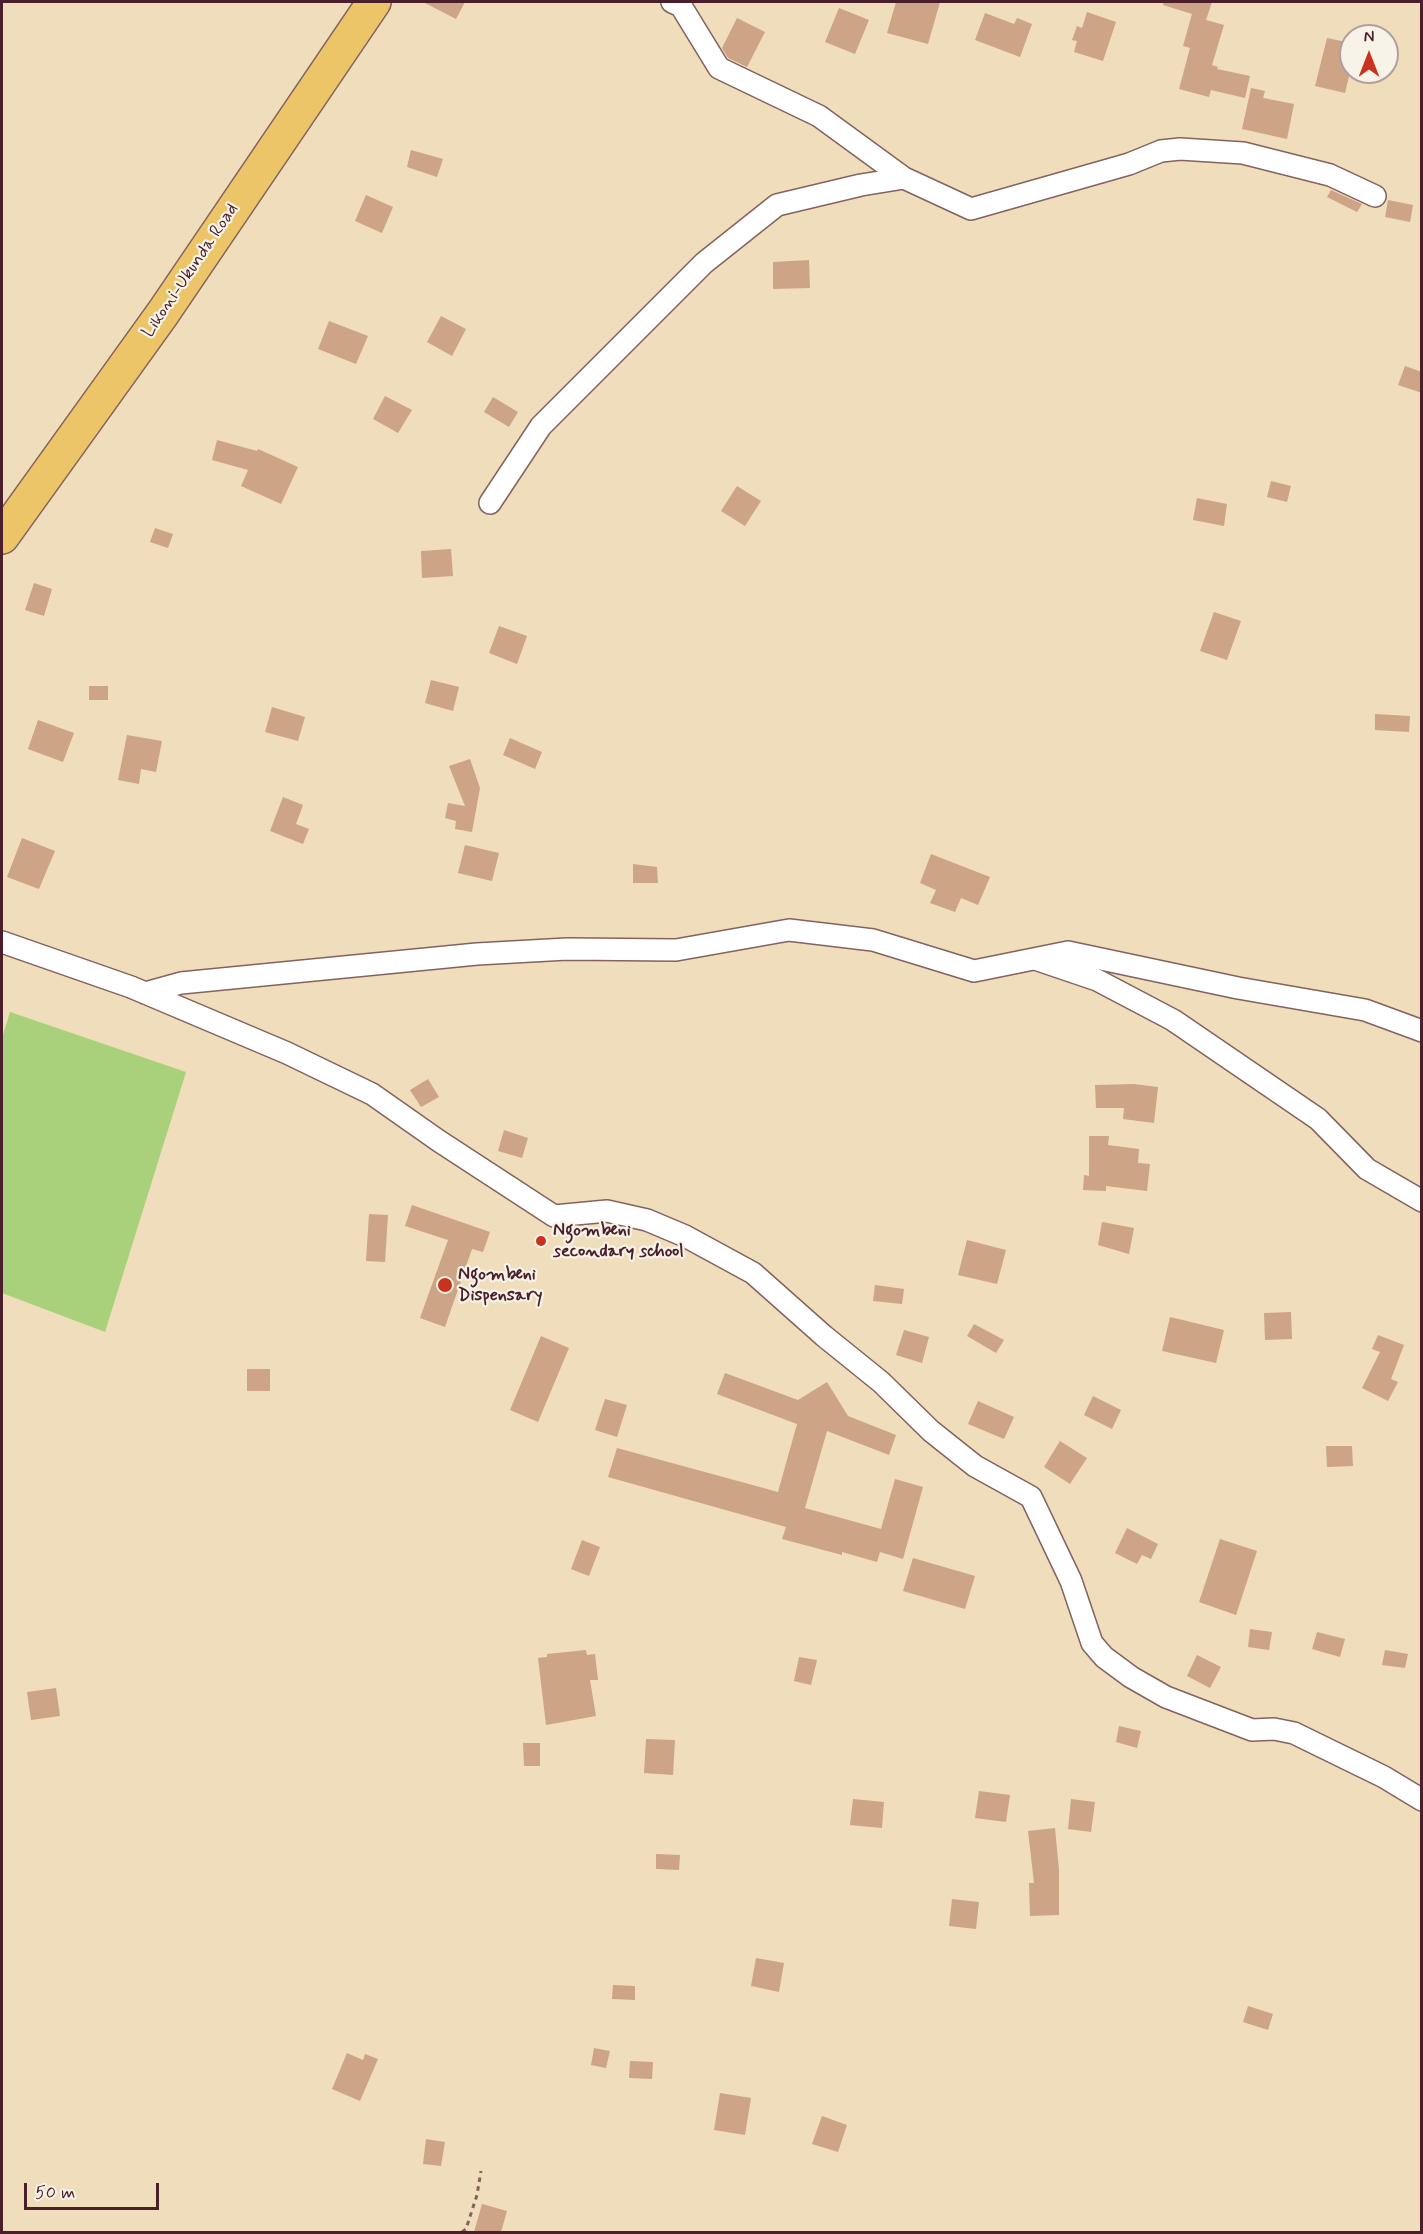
<!DOCTYPE html>
<html>
<head>
<meta charset="utf-8">
<style>
  body { margin:0 }
  #map { position:relative; width:1423px; height:2234px; overflow:hidden; background:#efddbc; font-family:Mynerve,sans-serif }
  canvas { display:block }
  .frame { position:absolute; inset:0; border:3px solid #4a1f2b; pointer-events:none }
  .north { position:absolute; left:1339px; top:24px; width:60px; height:60px; box-sizing:border-box; background:#f7f3e8; border:2px solid #b29e9c; border-radius:50%; rotate:0deg; font-size:16px; font-weight:700; line-height:24px; text-align:center; color:#4a1f2b }
  .north::after { content:''; display:block; margin:auto; width:21px; height:27px; background:#c8321e; clip-path:polygon(50% 0,100% 100%,50% 72%,0 100%) }
  .scale { position:absolute; left:24px; top:2183px; width:135px; height:27px; box-sizing:border-box; border:3px solid #4a1f2b; border-top:0; padding-left:8px; font-size:18px; line-height:21px; white-space:nowrap; color:#4a1f2b; -webkit-text-stroke:4px #f7f3e8; paint-order:stroke }
</style>
</head>
<body>
<div id="map">
<canvas width="1423" height="2234"></canvas>
<div class="frame"></div>
<div class="north">N</div>
<div class="scale">50 m</div>
</div>
<script>
const ctx = document.querySelector('canvas').getContext('2d');
ctx.lineJoin = 'round';
function paint(path, color) { ctx.fillStyle = color; ctx.fill(path, 'evenodd'); }
const poly = rows => new Path2D(rows.map(r => 'M' + r).join(''));
function stroke(path, color, width, dash) { ctx.strokeStyle = color; ctx.lineWidth = width; ctx.lineCap = dash ? 'butt' : 'round'; ctx.setLineDash(dash || []); ctx.stroke(path); }
function write(font, color, halo, rows, align = 'center') {
  ctx.font = font + ' Mynerve,sans-serif'; ctx.lineWidth = 4.5; ctx.setLineDash([]); ctx.textBaseline = 'middle'; ctx.strokeStyle = halo; ctx.fillStyle = color; for (const [text, x, y, turn = 0] of rows) {
    ctx.save(); ctx.translate(x, y); ctx.rotate((+turn || 0) * Math.PI / 180); ctx.textAlign = isNaN(turn) ? turn : align; if (halo) ctx.strokeText(text, 0, 0); ctx.fillText(text, 0, 0); ctx.restore();
  }
}
paint(poly([
  [10,1012,186,1072,105,1332,2,1293,2,1038]
]), '#a9d17c');
paint(poly([
  [423,2,465,2,456,19],
  [896,2,940,2,928,44,887,33],
  [1164,2,1212,2,1206,20,1224,25,1212,65,1218,67,1217,69,1250,76,1245,98,1211,90,1209,97,1179,89,1190,48,1183,46,1192,14,1163,5],
  [839,8,869,20,855,54,825,42],
  [1087,12,1116,22,1103,61,1074,52,1077,41,1072,40,1077,26,1082,28],
  [985,13,1014,24,1017,18,1032,24,1020,57,975,40],
  [737,18,765,32,747,67,728,58,722,48],
  [1327,38,1351,43,1351,68,1345,93,1315,86],
  [1251,88,1265,91,1263,98,1294,104,1287,139,1242,129],
  [411,150,443,159,437,177,407,167],
  [1331,190,1362,204,1357,212,1327,197],
  [366,195,393,207,382,233,355,221],
  [1388,200,1413,205,1410,222,1385,217],
  [809,260,810,288,773,289,773,262],
  [441,316,466,329,452,356,427,342],
  [329,321,368,336,356,364,318,349],
  [1405,366,1422,372,1422,393,1398,385],
  [385,396,412,410,398,433,373,419],
  [493,397,518,412,509,427,484,412],
  [217,440,257,451,258,449,298,467,281,504,241,486,248,470,212,460],
  [1271,481,1291,486,1287,502,1267,497],
  [737,486,761,501,745,526,721,511],
  [1197,498,1227,504,1224,526,1193,520],
  [155,528,173,534,168,548,150,542],
  [451,549,453,576,422,578,421,551],
  [34,583,52,589,44,616,25,610],
  [1214,612,1241,621,1227,660,1200,651],
  [499,626,527,636,517,664,489,653],
  [431,680,459,687,453,711,425,703],
  [89,686,108,686,108,700,89,700],
  [272,707,305,717,298,741,265,732],
  [1375,714,1410,716,1409,732,1375,730],
  [38,720,74,733,63,762,28,749],
  [127,735,162,741,156,772,141,769,139,784,118,780],
  [510,738,542,752,535,769,503,755],
  [470,759,480,788,472,832,455,829,456,821,445,818,448,803,465,806,449,766],
  [283,797,303,805,296,824,309,829,303,844,270,831],
  [22,838,55,851,39,889,7,877],
  [465,845,499,853,492,881,458,873],
  [931,854,990,877,978,905,961,898,955,912,930,903,936,890,920,883],
  [633,864,657,867,658,883,633,883],
  [428,1079,439,1097,421,1107,410,1090],
  [1134,1084,1158,1087,1154,1123,1123,1119,1124,1108,1096,1108,1095,1085],
  [504,1130,528,1138,522,1158,498,1151],
  [1089,1136,1109,1136,1108,1145,1139,1149,1138,1163,1150,1164,1147,1191,1106,1186,1106,1191,1083,1190,1084,1175,1089,1176],
  [412,1205,490,1232,483,1252,472,1249,445,1327,420,1318,448,1240,405,1226],
  [369,1214,388,1215,385,1262,366,1261],
  [1102,1222,1134,1228,1129,1254,1098,1245],
  [967,1240,1006,1250,997,1284,958,1275],
  [875,1285,904,1289,902,1304,873,1301],
  [1291,1312,1292,1339,1265,1340,1264,1313],
  [1170,1317,1224,1330,1216,1363,1162,1351],
  [974,1324,1004,1340,996,1353,967,1336],
  [904,1330,929,1337,922,1363,896,1355],
  [1378,1335,1404,1345,1391,1379,1398,1382,1388,1401,1362,1388,1380,1352,1372,1349],
  [541,1336,569,1348,538,1422,510,1410],
  [247,1369,270,1369,270,1391,247,1391],
  [725,1373,798,1400,827,1382,848,1416,896,1435,889,1455,827,1431,805,1508,881,1529,895,1479,923,1487,903,1559,880,1552,877,1562,842,1552,842,1555,782,1539,786,1527,608,1477,617,1448,778,1492,797,1424,717,1394],
  [1093,1396,1121,1410,1112,1429,1084,1415],
  [605,1399,627,1405,617,1437,595,1430],
  [978,1401,1014,1417,1004,1439,968,1424],
  [1060,1441,1087,1458,1070,1484,1044,1467],
  [1326,1446,1352,1446,1353,1466,1327,1467],
  [1127,1528,1158,1544,1151,1559,1142,1555,1137,1564,1115,1553],
  [1220,1539,1257,1551,1236,1615,1199,1602],
  [582,1540,600,1547,589,1576,571,1569],
  [913,1558,975,1576,965,1609,903,1591],
  [1250,1629,1272,1632,1269,1650,1248,1647],
  [1317,1632,1345,1639,1340,1657,1312,1649],
  [586,1650,587,1655,595,1654,598,1680,590,1680,596,1716,546,1725,538,1658,547,1657,547,1654],
  [1385,1650,1408,1654,1405,1668,1382,1665],
  [1197,1655,1221,1667,1210,1688,1187,1676],
  [799,1657,817,1660,811,1685,794,1681],
  [56,1688,60,1716,31,1720,27,1692],
  [1119,1726,1141,1731,1137,1748,1116,1742],
  [646,1739,675,1740,673,1775,644,1773],
  [523,1743,540,1743,540,1766,524,1766],
  [979,1791,1010,1795,1006,1822,975,1818],
  [853,1799,884,1802,882,1828,850,1825],
  [1071,1799,1095,1802,1091,1832,1068,1829],
  [1055,1828,1059,1870,1059,1915,1030,1916,1029,1883,1034,1883,1028,1831],
  [656,1854,680,1855,679,1870,656,1869],
  [952,1899,979,1902,976,1929,949,1926],
  [756,1958,784,1963,779,1992,751,1986],
  [613,1985,635,1986,635,2000,612,1999],
  [1248,2006,1273,2014,1268,2030,1243,2022],
  [594,2048,610,2051,606,2068,591,2065],
  [347,2053,363,2060,365,2054,378,2059,360,2101,332,2089],
  [630,2061,653,2062,652,2079,629,2078],
  [720,2093,751,2098,745,2135,714,2130],
  [822,2116,847,2125,838,2152,812,2144],
  [426,2139,445,2142,441,2166,423,2164],
  [482,2204,507,2211,501,2232,474,2232]
]), '#cda485');
const street = poly([
  [672,2,681,6,719,68,819,116,904,178,971,209,1129,164,1161,151,1180,149,1243,153,1330,175,1375,196],
  [490,503,541,426,704,263,777,205,861,185,904,178],
  [2,942,131,987,287,1053,372,1094,439,1141,554,1216,607,1211,647,1220,685,1236,753,1273,824,1336,881,1382,931,1431,975,1466,1031,1497,1071,1581,1092,1643,1104,1657,1131,1677,1166,1697,1252,1730,1274,1729,1294,1733,1384,1777,1422,1800],
  [1038,960,1097,980,1173,1020,1318,1119,1367,1169,1422,1201],
  [145,993,181,983,477,954,567,949,676,950,789,930,873,940,974,971,1068,952,1238,988,1365,1010,1422,1031]
]);
const highway = poly([
  [2,537,163,313,374,2]
]);
stroke(street, '#84625e', 24);
stroke(highway, '#84625e', 36);
stroke(poly([
  [462,2232,466,2229,477,2195,481,2171]
]), '#84625e', 3, [4.5, 4.5]);
stroke(street, '#fff', 21);
stroke(highway, '#ecc569', 33);
for (const [x, y, r, color] of [
  [541,1241,6,"#c8321e"],
  [445,1285,8,"#c8321e"]
]) { const dot = new Path2D(); dot.arc(x, y, r, 0, 2 * Math.PI); ctx.fillStyle = color; ctx.fill(dot); stroke(dot, '#f7f3e8', 2); }
write('18px', '#4a1f2b', '#f7f3e8', [
  ["Likoni-Ukunda Road",191,271,-56]
]);
write('bold 18px', '#4a1f2b', '#f7f3e8', [
  ["Ngombeni",553,1231],
  ["secondary school",553,1252],
  ["Ngombeni",458,1275],
  ["Dispensary",458,1296]
], 'left');
</script>
</body>
</html>
